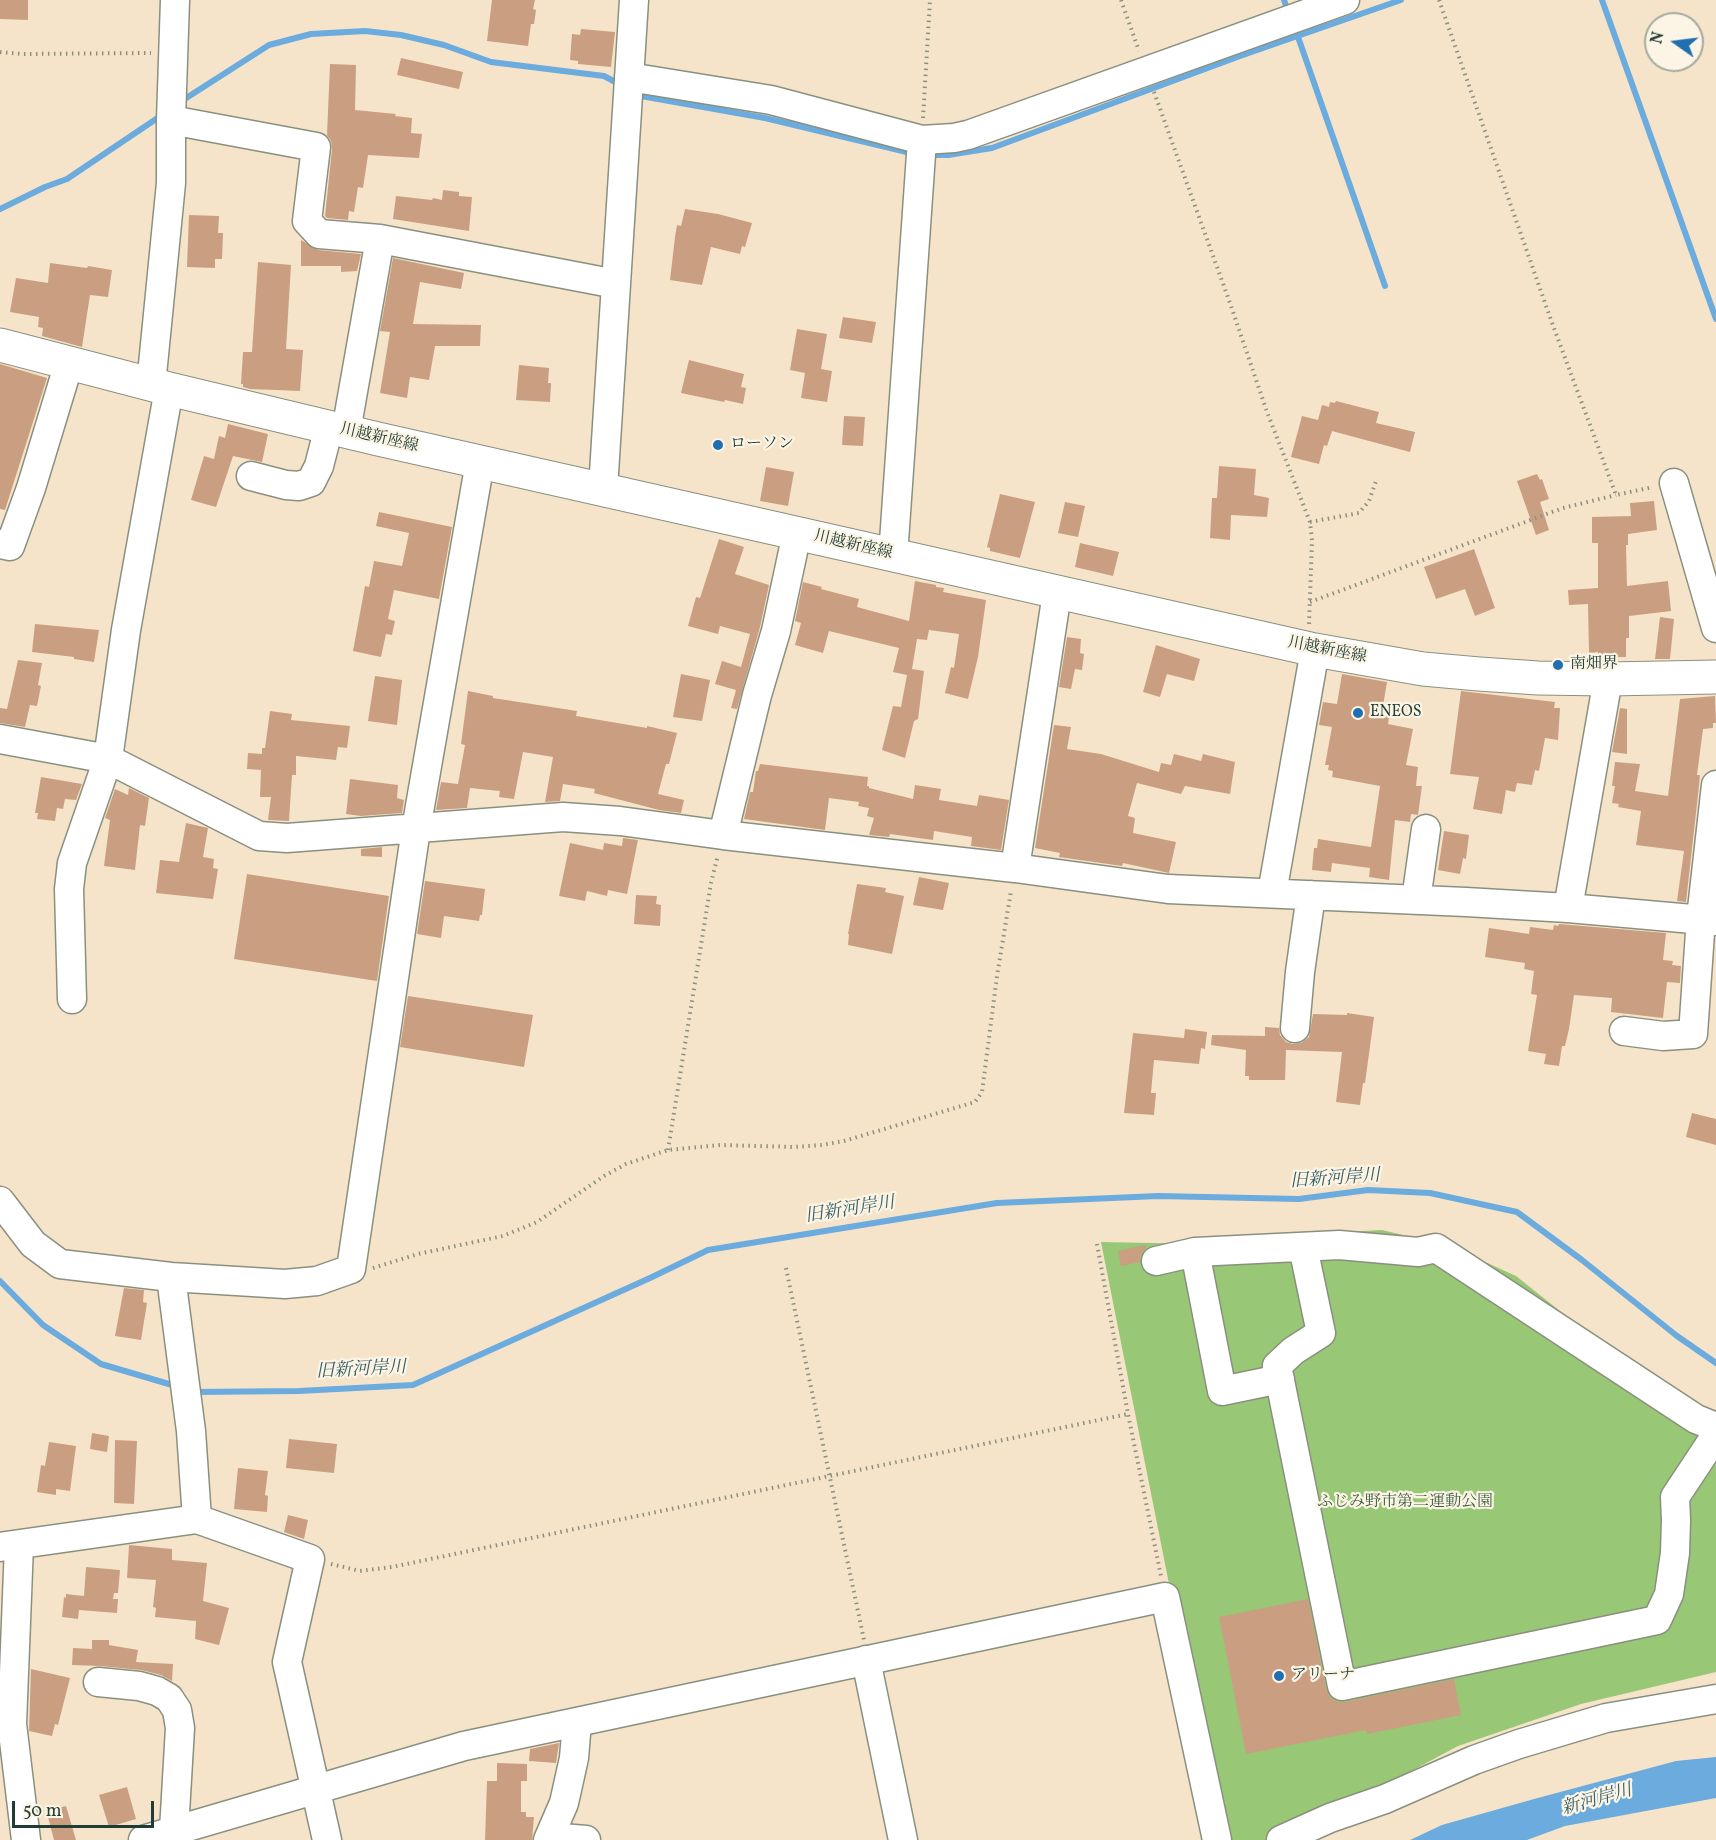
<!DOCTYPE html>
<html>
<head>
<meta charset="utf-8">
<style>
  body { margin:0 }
  #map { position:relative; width:1716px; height:1840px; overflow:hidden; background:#f6e4ca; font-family:Vollkorn,serif }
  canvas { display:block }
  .north { position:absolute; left:1644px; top:12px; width:60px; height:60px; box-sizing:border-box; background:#fcf5e5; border:2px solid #a4ab9e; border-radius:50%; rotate:284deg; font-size:16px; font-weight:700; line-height:24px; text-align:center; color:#1f3d34 }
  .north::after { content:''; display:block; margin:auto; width:21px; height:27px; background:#1f6fb2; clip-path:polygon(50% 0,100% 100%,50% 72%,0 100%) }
  .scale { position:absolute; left:12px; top:1801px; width:142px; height:27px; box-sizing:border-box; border:3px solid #1f3d34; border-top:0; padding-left:8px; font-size:18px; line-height:21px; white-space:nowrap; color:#1f3d34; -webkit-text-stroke:4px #fcf5e5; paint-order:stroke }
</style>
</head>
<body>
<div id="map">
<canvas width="1716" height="1840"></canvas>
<div class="north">N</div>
<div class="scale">50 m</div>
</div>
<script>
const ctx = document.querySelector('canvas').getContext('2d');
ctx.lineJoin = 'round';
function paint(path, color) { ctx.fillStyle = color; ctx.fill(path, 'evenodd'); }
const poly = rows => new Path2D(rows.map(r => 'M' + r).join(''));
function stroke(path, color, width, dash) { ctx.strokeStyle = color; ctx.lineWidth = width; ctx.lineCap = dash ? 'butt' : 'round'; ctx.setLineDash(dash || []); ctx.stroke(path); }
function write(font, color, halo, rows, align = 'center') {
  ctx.font = font + ' Vollkorn,"Noto Serif JP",serif'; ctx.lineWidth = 4.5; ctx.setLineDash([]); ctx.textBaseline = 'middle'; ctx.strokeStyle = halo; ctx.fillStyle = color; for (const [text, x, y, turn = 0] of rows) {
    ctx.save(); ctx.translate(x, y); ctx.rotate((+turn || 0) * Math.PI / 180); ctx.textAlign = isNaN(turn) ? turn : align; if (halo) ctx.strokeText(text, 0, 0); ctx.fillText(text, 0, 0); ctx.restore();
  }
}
paint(poly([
  [1382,1230,1450,1246,1516,1276,1570,1319,1716,1418,1716,1672,1581,1704,1458,1746,1402,1776,1268,1840,1224,1840,1217,1825,1101,1242,1203,1244,1303,1234]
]), '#98c776');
paint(poly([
  [1716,1757,1716,1798,1565,1826,1527,1840,1410,1840,1442,1825,1534,1799,1676,1761]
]), '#6babde');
stroke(poly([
  [1284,0,1289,14],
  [1602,0,1716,319],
  [1297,34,1385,286],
  [635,93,641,96,765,118,915,154],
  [180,102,269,45,311,34,365,31,401,35,444,45,491,62,604,76,621,85],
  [928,155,948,155,992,148,1240,56,1401,0],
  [0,209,45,187,67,179,162,115],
  [0,1281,43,1325,101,1364,179,1387],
  [194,1392,299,1391,413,1385,650,1278,708,1250,997,1203,1158,1196,1299,1199,1368,1190,1430,1193,1517,1212,1582,1260,1677,1336,1716,1363]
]), '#6babde', 6);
paint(poly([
  [0,0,28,0,28,20,0,19],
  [492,0,535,0,533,9,536,10,534,24,531,24,528,46,487,41],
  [581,29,615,32,611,67,578,64,578,61,570,60,572,34,580,35],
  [401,58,463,72,459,89,397,75],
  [330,64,356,65,355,110,396,114,395,116,412,118,411,133,422,134,419,158,368,155,363,188,358,187,354,212,349,211,348,220,327,218,325,216,332,149,331,141,327,135],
  [443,190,459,192,459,196,472,197,469,231,393,219,396,196,432,200,433,198,442,200],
  [685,209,718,214,752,223,745,247,742,246,740,254,711,247,702,285,670,280,675,237,677,225,681,226],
  [189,215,219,216,218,233,223,233,222,259,215,259,215,268,187,267],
  [301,240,318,250,361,254,357,271,341,272,341,266,301,266],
  [393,258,464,273,461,289,420,282,413,324,481,325,480,346,435,346,429,380,410,377,407,398,380,393,390,332,380,331],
  [258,262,291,265,286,349,303,350,300,391,250,389,243,387,243,384,241,384,243,352,252,352],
  [50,263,87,268,88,266,112,270,108,297,90,295,82,347,42,336,43,328,38,327,39,317,10,312,16,278,48,283],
  [843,317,876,322,872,343,839,338],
  [797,329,827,334,821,369,832,371,827,402,801,398,805,373,790,370],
  [689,360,744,374,741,387,746,388,743,404,725,400,724,402,681,393],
  [0,364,47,378,5,510,0,509],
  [519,365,549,368,548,383,551,383,550,402,516,400],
  [1336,401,1379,412,1376,423,1415,432,1410,452,1332,431,1327,446,1324,445,1319,464,1291,457,1302,416,1318,420,1322,405,1329,407,1330,402,1335,403],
  [844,416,865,417,863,446,842,445],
  [228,424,268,434,262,462,233,456,216,507,191,500,204,456,214,459,219,436,225,438],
  [1219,466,1256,469,1254,495,1269,498,1267,517,1231,515,1230,540,1210,538,1212,498,1217,498],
  [766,467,794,472,788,506,760,501],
  [1537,474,1540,480,1542,479,1549,499,1540,502,1549,530,1536,535,1517,481],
  [1000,494,1035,502,1020,558,990,551,990,548,987,547],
  [1654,501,1657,530,1628,534,1628,545,1626,545,1627,586,1668,581,1671,611,1629,616,1629,638,1626,638,1626,657,1598,657,1598,652,1589,653,1588,604,1569,605,1568,590,1598,588,1598,543,1592,543,1592,517,1631,516,1630,503],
  [1065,502,1085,506,1078,537,1058,533],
  [379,512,452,527,439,599,394,590,388,619,395,621,392,635,386,634,381,657,353,651,365,586,369,587,374,561,402,566,409,533,376,526],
  [719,539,744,547,735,574,769,585,760,627,737,709,731,708,736,690,715,684,722,661,741,667,750,634,720,626,718,634,688,626,696,597,700,598],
  [1080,543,1119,552,1113,576,1075,567],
  [1474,549,1495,608,1475,616,1465,589,1436,599,1424,567],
  [915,581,936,585,936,587,944,588,943,592,986,600,978,657,968,699,945,693,951,667,954,668,959,634,929,630,927,640,917,639,912,669,924,671,918,719,914,721,905,758,882,750,893,706,901,707,907,675,893,672,899,648,829,631,823,653,795,645,801,623,795,621,803,582,822,587,821,589,859,599,857,607,909,621],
  [1660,617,1674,619,1670,659,1655,659],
  [35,624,99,630,94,662,74,659,74,657,32,652],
  [1067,637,1081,639,1080,653,1084,654,1082,670,1075,669,1071,689,1059,687],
  [1156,645,1200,659,1194,681,1167,674,1160,697,1143,692],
  [18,660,42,663,38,685,41,686,37,706,30,705,25,727,0,723,0,708,7,709],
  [681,674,710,680,702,721,673,717],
  [1342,674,1387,682,1382,712,1390,713,1388,724,1413,729,1406,765,1418,767,1416,786,1422,786,1418,815,1411,814,1410,822,1395,820,1389,880,1369,877,1370,868,1332,863,1331,872,1312,870,1314,848,1317,848,1318,839,1371,847,1380,786,1332,777,1333,771,1328,770,1329,765,1325,765,1332,727,1319,725,1323,702,1337,704],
  [375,676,402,680,397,725,368,721],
  [468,691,493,696,493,698,577,711,576,716,647,728,647,726,677,733,669,764,666,764,658,794,684,800,681,813,659,810,594,793,595,789,563,784,560,801,545,802,553,757,523,752,514,799,499,797,500,791,470,788,467,808,436,810,441,782,458,784,465,745,461,744],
  [1461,691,1555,702,1554,708,1560,708,1558,740,1545,738,1539,771,1535,770,1532,785,1517,783,1515,792,1506,790,1502,814,1473,809,1479,777,1450,774],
  [1715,696,1716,723,1713,723,1713,728,1703,729,1697,775,1700,775,1698,795,1686,902,1677,901,1684,851,1636,845,1641,811,1618,807,1619,804,1612,803,1615,786,1612,786,1615,762,1640,764,1635,791,1668,796,1680,699],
  [1620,708,1627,709,1627,754,1612,752],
  [270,711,292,714,291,720,350,726,347,748,338,747,336,760,296,756,296,775,292,775,289,821,268,820,271,797,260,797,261,770,247,769,248,753,262,754,262,748,265,748],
  [1054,725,1071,727,1067,749,1101,754,1159,772,1161,763,1171,765,1174,754,1201,761,1203,754,1235,762,1230,794,1185,786,1181,794,1137,783,1128,816,1135,818,1133,833,1176,842,1169,873,1123,863,1122,866,1059,857,1060,853,1035,848],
  [760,764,868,777,867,786,869,786,869,788,913,799,915,785,941,789,939,800,977,806,979,795,1009,800,1001,850,971,846,972,837,934,831,933,840,890,834,889,837,869,835,874,818,867,816,869,808,858,806,859,802,829,798,825,830,744,819,750,792,753,792,756,771,758,771],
  [41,777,82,784,76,800,65,799,63,809,57,808,55,821,37,819,38,813,35,813],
  [350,779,398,785,397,798,404,800,402,813,361,816,346,814],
  [129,788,149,798,145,826,140,825,135,870,104,866,110,820,105,818,115,789,128,795],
  [186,823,208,828,203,857,214,859,213,868,218,869,213,899,156,893,160,860,179,862],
  [1444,831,1469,835,1466,859,1463,858,1460,874,1438,870],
  [623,838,638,840,627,894,608,890,607,896,587,891,585,901,559,896,570,843,603,850,604,843,622,846],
  [382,847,382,857,361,856,361,849],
  [247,874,389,896,377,981,234,959],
  [919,877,949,883,943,910,913,905],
  [425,881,485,889,482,915,480,915,479,921,444,916,441,938,417,934],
  [857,884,886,888,885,892,904,896,892,954,848,945,849,934,848,934],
  [636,895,657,896,656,904,661,905,660,926,634,924],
  [1559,924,1666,933,1663,960,1673,961,1672,965,1681,966,1680,983,1667,982,1663,1018,1611,1012,1612,998,1574,995,1569,1029,1565,1046,1562,1046,1559,1066,1544,1064,1546,1054,1528,1051,1537,995,1531,994,1534,971,1524,969,1525,963,1485,957,1489,928,1529,934,1530,927,1553,930,1554,925,1558,926],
  [408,996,533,1015,524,1067,400,1047],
  [1347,1013,1374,1017,1365,1083,1363,1083,1360,1105,1336,1102,1342,1052,1286,1050,1285,1080,1249,1080,1249,1076,1245,1076,1246,1050,1211,1045,1212,1035,1265,1036,1265,1027,1279,1028,1280,1035,1286,1042,1293,1044,1301,1043,1309,1037,1313,1014,1347,1015],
  [1185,1029,1207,1032,1205,1049,1201,1048,1199,1064,1154,1060,1151,1093,1156,1093,1154,1115,1124,1113,1133,1033,1184,1038],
  [1692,1113,1716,1119,1716,1145,1686,1137],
  [1145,1245,1146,1248,1140,1256,1140,1262,1121,1266,1118,1251],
  [124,1288,144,1290,143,1302,147,1303,141,1340,115,1336],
  [92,1433,109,1436,107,1452,90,1449],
  [289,1439,337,1444,334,1473,286,1468],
  [115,1440,137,1441,134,1504,114,1503],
  [49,1442,76,1446,70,1491,56,1489,56,1495,37,1492,41,1465,45,1466],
  [238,1468,268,1471,265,1495,268,1496,267,1512,234,1509],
  [288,1515,308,1520,304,1539,284,1532],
  [129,1545,172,1549,172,1560,207,1563,203,1601,229,1608,219,1645,195,1639,196,1621,155,1617,156,1608,153,1607,156,1580,127,1578],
  [86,1567,120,1570,118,1593,114,1593,113,1599,118,1599,117,1613,79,1610,78,1619,62,1617,64,1597,66,1598,66,1594,84,1596],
  [1308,1599,1326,1689,1330,1697,1337,1702,1345,1702,1454,1679,1461,1715,1367,1734,1366,1730,1246,1754,1219,1617],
  [92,1640,109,1640,109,1645,138,1650,136,1662,173,1664,172,1681,161,1675,141,1670,100,1666,72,1665,73,1648,92,1649],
  [31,1669,70,1678,58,1725,55,1724,52,1736,29,1731],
  [559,1743,556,1763,529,1761,530,1749],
  [497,1763,527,1764,527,1781,521,1781,521,1812,526,1812,526,1817,534,1817,532,1840,485,1840,487,1781,497,1781],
  [127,1787,136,1819,109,1827,99,1795],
  [66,1806,76,1840,54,1840,48,1817,52,1816,50,1810]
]), '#ca9f81');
const minor = poly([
  [629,77,771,100,922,140,954,138,968,135,1345,0],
  [171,120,316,147,307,221,319,234,380,239],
  [151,385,171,183,171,120,175,0],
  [346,431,380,239,616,284],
  [251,476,286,485,299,486,311,482,319,466,329,427],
  [1674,483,1716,628],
  [603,489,634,0],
  [0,544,10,546,31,488,69,363],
  [893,556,922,140],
  [0,739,108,759,259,836,287,838,563,817,620,821,723,835,1015,868,1168,889,1466,902,1568,908,1716,921],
  [723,835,757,695,776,631,797,533],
  [1015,868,1057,593],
  [1272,893,1315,650],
  [1416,900,1426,829],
  [1568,908,1608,679],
  [72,999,69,889,72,863,108,759,126,630,169,389],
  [1295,1028,1300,972,1311,895],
  [1624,1031,1663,1036,1693,1034,1701,918,1716,785],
  [0,1201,33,1244,60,1264,171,1277,285,1284,317,1281,351,1269,416,829,480,462],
  [1303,1247,1321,1333,1293,1351,1277,1366,1342,1686,1657,1620,1669,1594,1675,1553,1676,1520,1675,1497,1716,1435],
  [1195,1252,1222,1391,1280,1379],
  [1156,1261,1195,1252,1339,1245,1418,1252,1436,1248,1696,1419,1716,1427],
  [171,1277,191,1431,197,1519],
  [19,1545,12,1724,26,1840],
  [0,1547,197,1519,310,1559,287,1662,327,1840],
  [866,1660,903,1840],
  [98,1682,139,1686,157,1691,169,1698,177,1710,180,1728,174,1830],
  [550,1837,586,1840],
  [143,1840,464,1746,1165,1597,1217,1840],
  [548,1840,564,1803,574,1758,577,1722],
  [1281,1840,1330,1818,1385,1799,1474,1760,1519,1744,1606,1718,1716,1699]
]);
const major = poly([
  [0,345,169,389,378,439,1315,650,1423,669,1479,674,1538,678,1608,679,1716,677]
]);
stroke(minor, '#8a907f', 31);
stroke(major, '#8a907f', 35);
stroke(poly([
  [1121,0,1139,51],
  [1439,0,1551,320,1616,495,1653,487],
  [0,52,22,54,151,53],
  [1154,92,1230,303,1267,412,1310,522,1312,540,1309,624],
  [923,118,930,0],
  [1310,522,1359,513,1369,501,1376,481],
  [1310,602,1563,508,1616,495],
  [668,1150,711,883,718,855],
  [1097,1244,1128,1414,1161,1576],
  [373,1268,418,1254,503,1236,537,1222,604,1176,626,1164,668,1150,720,1145,794,1147,822,1145,844,1141,975,1102,982,1092,997,976,1011,891],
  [786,1268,864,1640],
  [331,1564,360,1571,392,1567,1128,1414]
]), '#8a907f', 4, [1.5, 4.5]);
stroke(minor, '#fff', 28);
stroke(major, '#fff', 33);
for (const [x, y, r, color] of [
  [718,445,6,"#1f6fb2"],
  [1558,665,6,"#1f6fb2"],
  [1358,713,6,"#1f6fb2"],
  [1279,1676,6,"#1f6fb2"]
]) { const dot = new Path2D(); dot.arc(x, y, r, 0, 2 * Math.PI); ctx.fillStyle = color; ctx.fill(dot); stroke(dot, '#fcf5e5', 2); }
write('16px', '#1f3d34', '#fcf5e5', [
  ["川越新座線",379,439,13],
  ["川越新座線",853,546,13],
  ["川越新座線",1327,651,11]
]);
write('16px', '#1f3d34', '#fcf5e5', [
  ["ローソン",730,445],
  ["南畑界",1570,665],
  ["ENEOS",1370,713],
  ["アリーナ",1291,1676]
], 'left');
write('16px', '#3d6044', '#fcf5e5', [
  ["ふじみ野市第二運動公園",1405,1503]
]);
write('italic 18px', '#365e67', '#fcf5e5', [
  ["旧新河岸川",1335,1180,-4],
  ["旧新河岸川",850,1211,-9],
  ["旧新河岸川",361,1371,-3],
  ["新河岸川",1597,1801,-16]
]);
</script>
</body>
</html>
